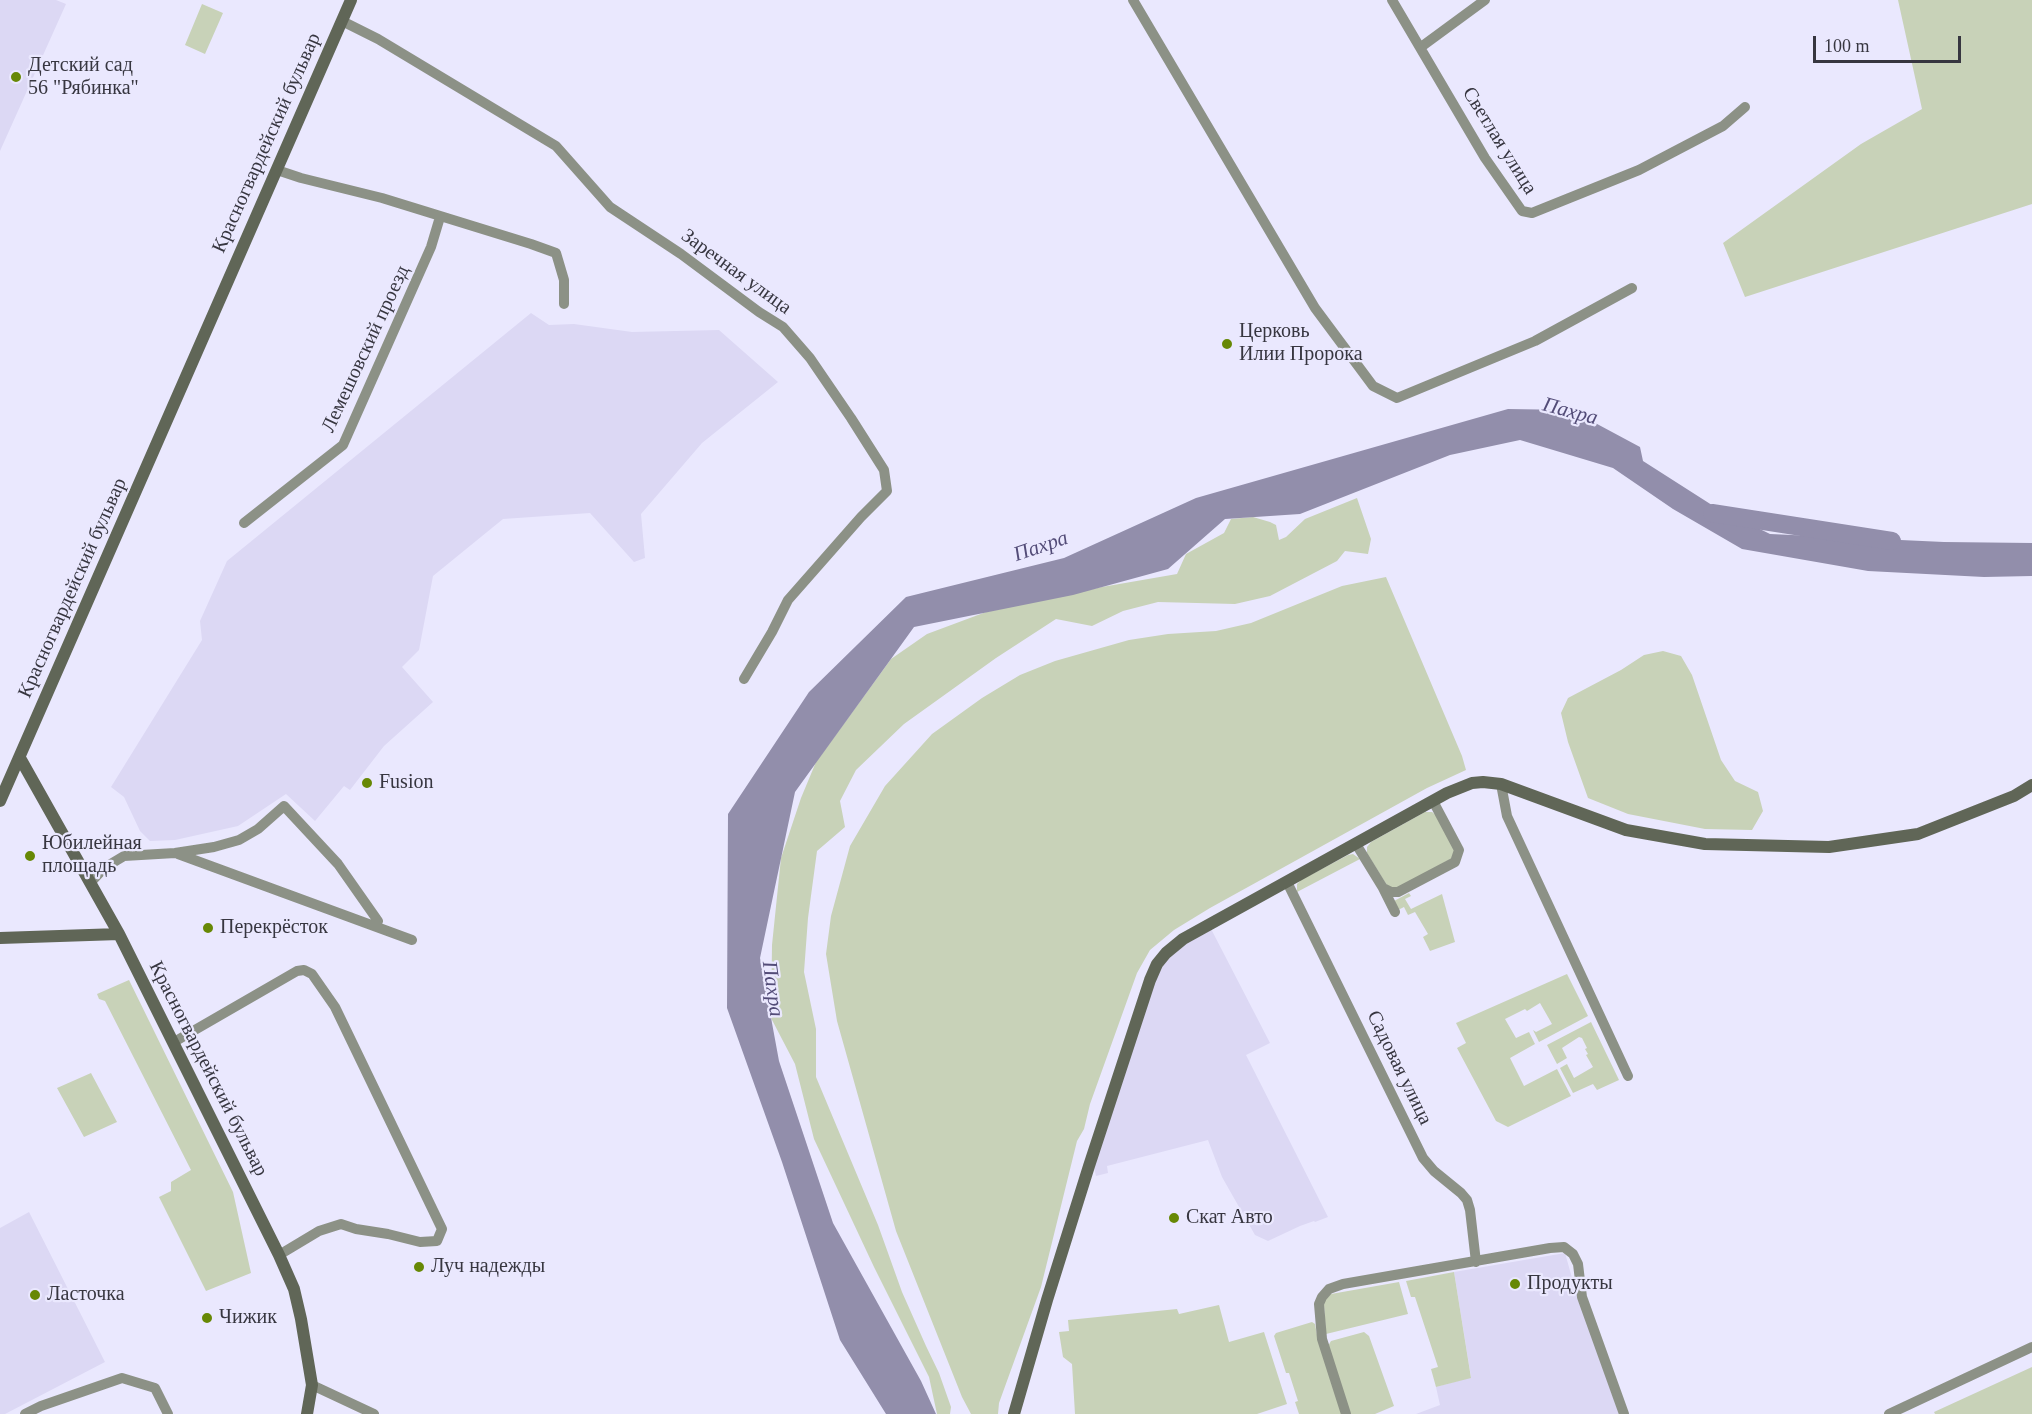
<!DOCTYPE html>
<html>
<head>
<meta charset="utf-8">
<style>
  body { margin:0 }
  #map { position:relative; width:2032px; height:1414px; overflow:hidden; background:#eae8fe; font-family:"Times New Roman",serif }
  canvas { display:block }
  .scale { position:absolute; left:1813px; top:36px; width:148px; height:27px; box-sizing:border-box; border:3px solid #373640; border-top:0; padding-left:8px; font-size:18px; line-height:21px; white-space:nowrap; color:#373640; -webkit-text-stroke:4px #eae8fe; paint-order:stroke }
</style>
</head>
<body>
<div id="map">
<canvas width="2032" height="1414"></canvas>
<div class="scale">100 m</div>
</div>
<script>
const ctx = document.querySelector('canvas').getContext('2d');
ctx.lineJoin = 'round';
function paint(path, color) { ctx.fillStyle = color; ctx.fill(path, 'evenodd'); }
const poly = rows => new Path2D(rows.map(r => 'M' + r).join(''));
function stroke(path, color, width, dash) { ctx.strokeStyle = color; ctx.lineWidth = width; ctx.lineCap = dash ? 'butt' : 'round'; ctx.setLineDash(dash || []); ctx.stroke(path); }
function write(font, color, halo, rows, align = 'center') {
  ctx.font = font + ' "Times New Roman",serif'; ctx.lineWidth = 4.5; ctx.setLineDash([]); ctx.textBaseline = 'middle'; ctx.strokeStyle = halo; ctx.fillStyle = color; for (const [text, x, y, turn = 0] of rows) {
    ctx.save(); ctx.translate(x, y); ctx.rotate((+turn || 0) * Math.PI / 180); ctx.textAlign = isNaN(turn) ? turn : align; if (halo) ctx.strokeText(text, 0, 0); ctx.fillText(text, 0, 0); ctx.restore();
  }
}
paint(poly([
  [0,0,56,0,66,4,0,151],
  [531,313,549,325,574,324,632,332,719,330,778,382,702,443,641,514,645,558,634,562,590,513,503,519,433,576,419,650,402,667,433,702,384,746,350,790,344,786,315,821,286,794,238,826,175,840,150,841,140,831,124,797,111,787,202,640,200,621,227,561],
  [1209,925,1270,1043,1246,1055,1328,1217,1315,1222,1314,1221,1300,1226,1268,1241,1255,1235,1222,1177,1208,1140,1107,1166,1108,1173,1096,1176,1094,1167,1157,964],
  [29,1212,105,1362,5,1414,0,1414,0,1228],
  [1565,1253,1576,1292,1619,1414,1416,1414,1440,1405,1436,1387,1471,1377,1454,1272]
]), '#dcd8f4');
paint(poly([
  [1898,0,2032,0,2032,204,1745,297,1723,243,1861,144,1922,109],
  [202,4,223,13,205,54,185,45],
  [1357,498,1371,539,1368,554,1345,551,1337,561,1270,596,1235,604,1158,602,1123,611,1092,626,1056,619,996,658,904,724,856,770,840,801,845,827,817,851,808,918,804,972,816,1029,816,1077,878,1225,902,1292,926,1346,939,1373,951,1407,950,1414,937,1414,929,1377,874,1267,814,1139,795,1064,771,1018,772,945,781,858,801,798,816,762,891,659,927,634,986,612,1102,587,1177,574,1186,554,1224,533,1231,519,1253,517,1270,522,1276,525,1279,540,1286,537,1305,519],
  [1386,577,1462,756,1466,770,1427,788,1210,908,1174,930,1150,950,1137,973,1090,1104,1084,1129,1077,1141,1041,1287,999,1403,998,1414,971,1414,962,1397,896,1231,837,1021,826,954,831,916,850,846,885,786,932,734,982,698,1020,675,1055,661,1129,640,1168,634,1216,631,1251,623,1342,586],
  [1663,651,1681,656,1692,675,1721,760,1735,781,1758,792,1763,811,1752,830,1705,829,1628,814,1588,798,1568,742,1561,713,1568,698,1621,670,1644,655],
  [1425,812,1432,812,1437,816,1458,855,1391,892,1367,853,1367,847,1371,842],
  [1353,854,1360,859,1297,892,1297,884,1301,880,1348,855],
  [1409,893,1411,896,1405,899,1411,909,1442,894,1455,942,1430,951,1423,937,1428,934,1415,912,1408,915,1404,907,1398,910,1394,901],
  [1567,974,1588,1016,1539,1042,1533,1030,1536,1032,1552,1024,1540,1003,1527,1011,1525,1009,1505,1019,1516,1038,1529,1032,1535,1044,1510,1058,1524,1086,1557,1069,1571,1096,1508,1127,1496,1121,1457,1048,1466,1043,1456,1023],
  [129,980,233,1192,251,1273,206,1291,159,1197,171,1191,171,1182,191,1170,105,1001,99,999,97,994],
  [1591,1022,1619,1080,1597,1090,1593,1084,1573,1093,1560,1068,1567,1064,1574,1078,1593,1067,1586,1055,1588,1054,1585,1049,1587,1048,1582,1038,1579,1037,1562,1048,1567,1058,1557,1064,1547,1045],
  [91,1073,117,1122,84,1137,57,1088],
  [1454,1272,1471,1378,1436,1387,1431,1369,1438,1367,1415,1297,1411,1297,1406,1281],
  [1399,1282,1408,1314,1326,1334,1324,1305,1325,1299,1331,1294],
  [1219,1305,1229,1342,1264,1332,1287,1404,1257,1414,1075,1414,1072,1364,1063,1357,1059,1332,1069,1331,1068,1320,1177,1309,1179,1314],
  [1312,1322,1315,1324,1318,1340,1342,1414,1299,1414,1295,1402,1298,1401,1289,1373,1286,1373,1274,1336,1276,1333],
  [1364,1332,1369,1336,1394,1406,1375,1414,1350,1414,1328,1346,1331,1341],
  [2032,1367,2032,1414,1935,1414,1934,1412]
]), '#c8d2b8');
paint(poly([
  [1508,409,1571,410,1640,447,1643,461,1715,507,1770,534,1944,542,2032,543,2032,576,1984,577,1868,571,1742,549,1673,509,1613,468,1520,440,1450,455,1300,514,1225,519,1168,569,1073,595,914,627,795,792,760,958,779,1061,833,1223,921,1381,936,1414,886,1414,840,1340,782,1162,727,1008,728,814,809,692,906,597,1064,558,1196,498]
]), '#928eab');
stroke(poly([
  [1712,513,1892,541]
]), '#928eab', 18);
stroke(poly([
  [1133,0,1315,308,1373,386,1397,398,1535,341,1632,288],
  [1392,0,1485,158,1522,211,1532,213,1639,170,1723,126,1745,107],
  [342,21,378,39,556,146,610,207,681,254,759,312,783,327,810,358,851,418,884,470,887,491,861,517,788,600,772,632,744,679],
  [1421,47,1485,0],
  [277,170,301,178,382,198,531,244,556,253,564,280,564,304],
  [244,523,343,445,431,247,440,217],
  [1501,784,1507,816,1628,1076],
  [1356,844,1383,888,1395,912],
  [178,854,412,940],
  [1287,882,1423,1158,1434,1171,1461,1193,1467,1200,1470,1210,1476,1262],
  [90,883,104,868,124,856,175,853,214,847,239,840,258,829,284,806,338,864,378,921,375,926],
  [1383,888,1391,892,1398,892,1455,862,1459,850,1433,801],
  [174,1042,297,971,304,970,312,974,335,1007,442,1229,437,1241,420,1242,388,1234,356,1229,341,1224,319,1231,279,1255],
  [312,1385,374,1414],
  [25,1414,41,1406,122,1378,155,1388,168,1414],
  [1346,1414,1322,1339,1319,1304,1322,1297,1329,1289,1343,1284,1550,1248,1564,1247,1573,1254,1578,1264,1582,1297,1624,1414],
  [1889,1414,2032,1347]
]), '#8c9186', 10);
stroke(poly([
  [20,758,119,934,279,1255,294,1289,301,1319,312,1385,307,1414],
  [0,801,351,0],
  [0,938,119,934],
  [1014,1414,1047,1300,1089,1166,1150,980,1157,964,1166,953,1183,939,1447,793,1472,783,1483,782,1501,784,1626,830,1705,844,1829,847,1918,834,2014,796,2032,785]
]), '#606657', 12);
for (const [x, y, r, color] of [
  [16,77,6,"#678805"],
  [1227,344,6,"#678805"],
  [367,783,6,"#678805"],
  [30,856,6,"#678805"],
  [208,928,6,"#678805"],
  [1174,1218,6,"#678805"],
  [419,1267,6,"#678805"],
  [1515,1284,6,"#678805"],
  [35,1295,6,"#678805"],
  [207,1318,6,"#678805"]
]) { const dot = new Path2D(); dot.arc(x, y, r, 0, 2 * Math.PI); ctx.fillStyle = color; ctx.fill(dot); stroke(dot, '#eae8fe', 2); }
write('20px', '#373640', '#eae8fe', [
  ["Детский сад",28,66],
  ["56 \"Рябинка\"",28,89],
  ["Церковь",1239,332],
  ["Илии Пророка",1239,355],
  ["Fusion",379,783],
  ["Юбилейная",42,844],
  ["площадь",42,867],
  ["Перекрёсток",220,928],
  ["Скат Авто",1186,1218],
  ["Луч надежды",431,1267],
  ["Продукты",1527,1284],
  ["Ласточка",47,1295],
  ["Чижик",219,1318]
], 'left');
write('20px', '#373640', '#eae8fe', [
  ["Светлая улица",1499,141,58],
  ["Красногвардейский бульвар",267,143,-66],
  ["Заречная улица",736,272,36],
  ["Лемешовский проезд",366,349,-65],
  ["Красногвардейский бульвар",73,588,-66],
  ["Садовая улица",1399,1068,64],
  ["Красногвардейский бульвар",208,1069,63]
]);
write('italic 21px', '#534c78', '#eae8fe', [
  ["Пахра",1570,412,15],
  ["Пахра",1041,547,-19],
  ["Пахра",772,989,82]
]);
</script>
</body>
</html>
